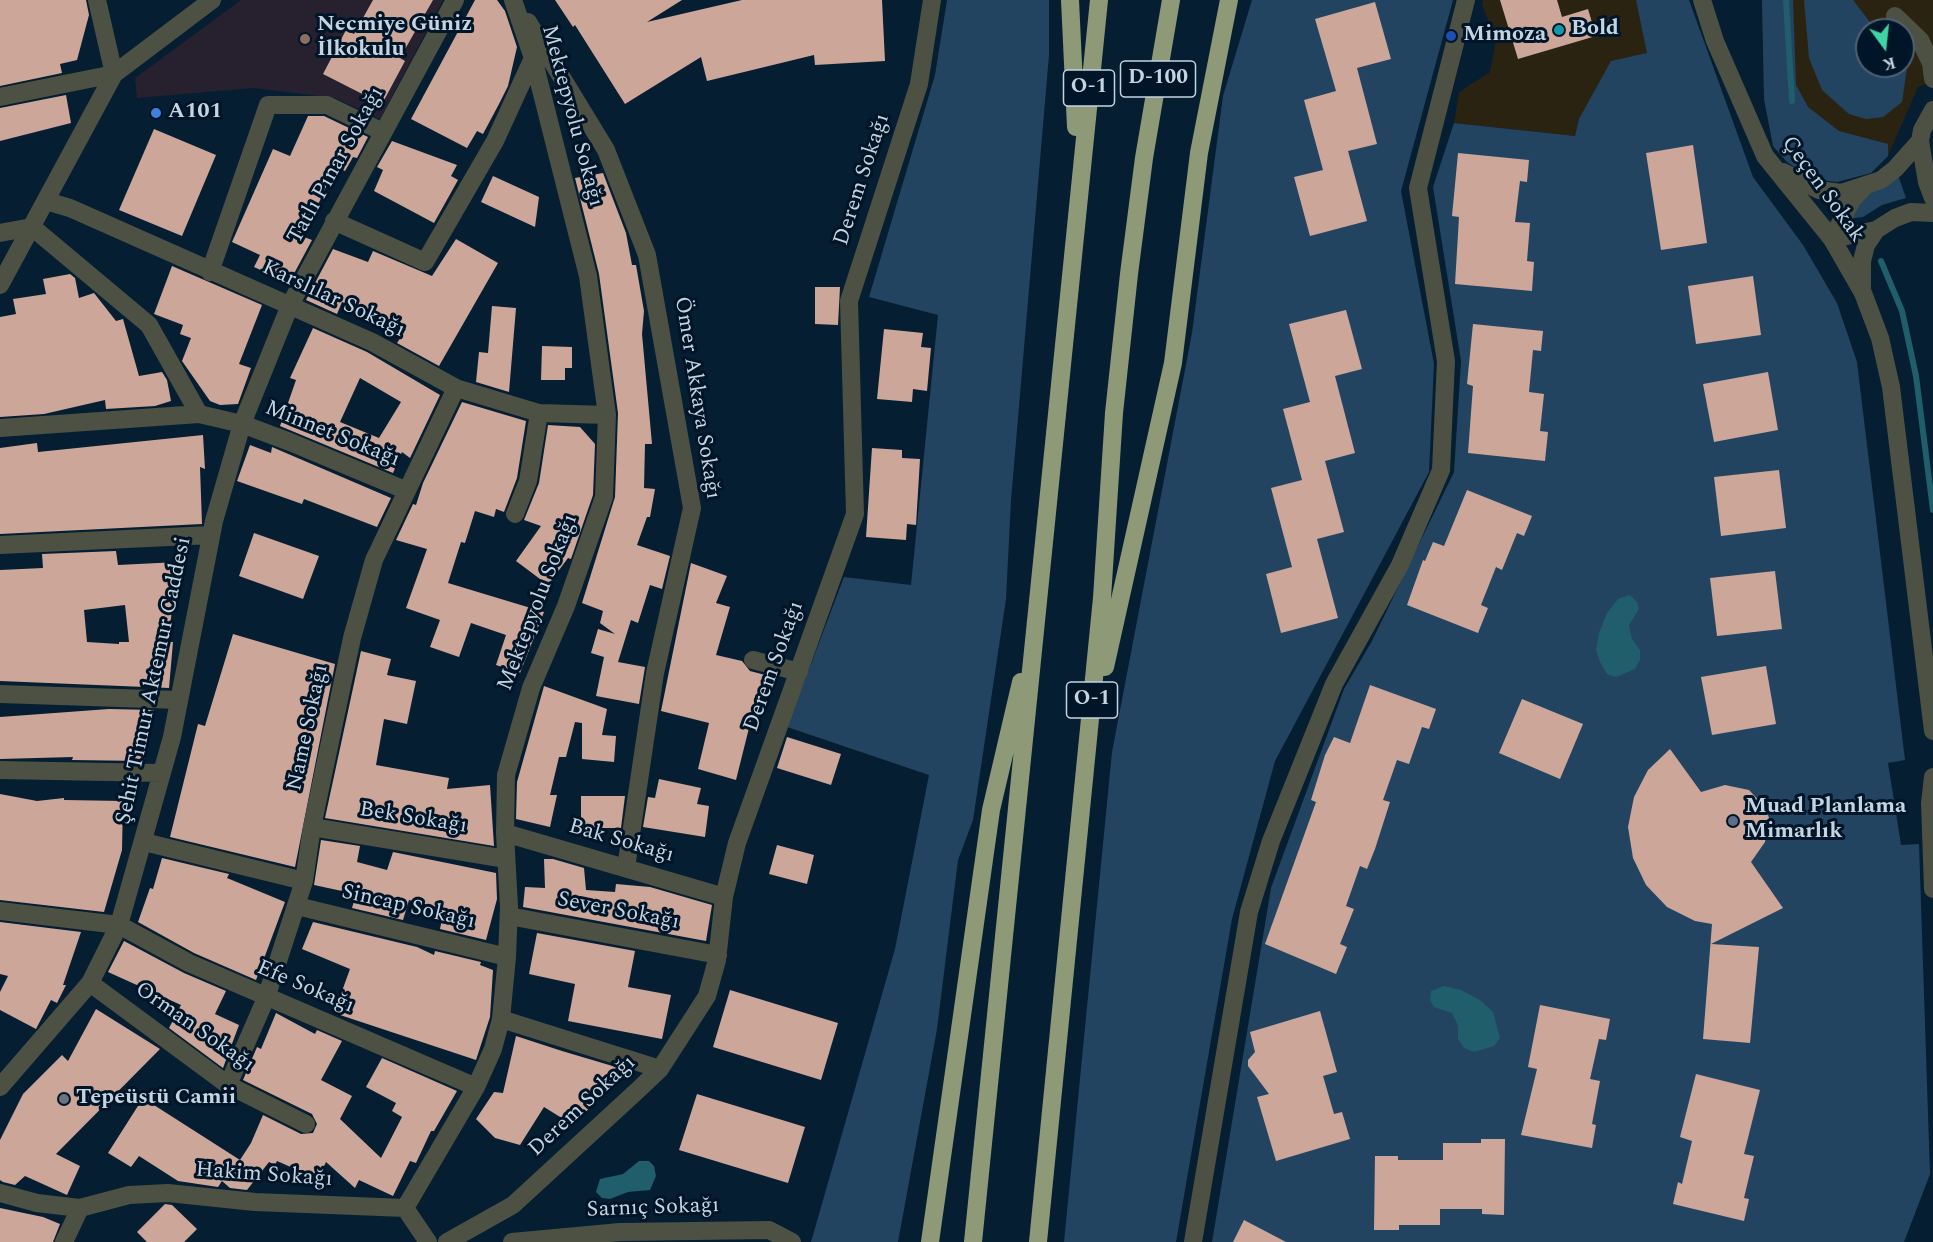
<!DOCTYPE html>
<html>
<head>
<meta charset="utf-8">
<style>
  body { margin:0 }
  #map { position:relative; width:1933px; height:1242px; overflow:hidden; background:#051e32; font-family:Spectral,serif }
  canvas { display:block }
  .north { position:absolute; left:1855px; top:18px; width:60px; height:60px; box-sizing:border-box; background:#001528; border:2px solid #4f6172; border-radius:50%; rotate:165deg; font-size:16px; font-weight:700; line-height:24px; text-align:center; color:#c5d4e1 }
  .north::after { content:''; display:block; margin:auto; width:21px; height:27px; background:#3fd4a2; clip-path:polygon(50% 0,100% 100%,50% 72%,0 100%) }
</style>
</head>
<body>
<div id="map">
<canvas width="1933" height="1242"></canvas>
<div class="north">K</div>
</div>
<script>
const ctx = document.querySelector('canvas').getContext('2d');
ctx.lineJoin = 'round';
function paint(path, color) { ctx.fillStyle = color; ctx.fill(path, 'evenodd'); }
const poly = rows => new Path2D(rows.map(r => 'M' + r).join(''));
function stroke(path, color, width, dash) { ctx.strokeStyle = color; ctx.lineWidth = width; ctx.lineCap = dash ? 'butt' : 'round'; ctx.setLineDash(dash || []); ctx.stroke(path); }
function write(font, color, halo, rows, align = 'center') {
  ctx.font = font + ' Spectral,serif'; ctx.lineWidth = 6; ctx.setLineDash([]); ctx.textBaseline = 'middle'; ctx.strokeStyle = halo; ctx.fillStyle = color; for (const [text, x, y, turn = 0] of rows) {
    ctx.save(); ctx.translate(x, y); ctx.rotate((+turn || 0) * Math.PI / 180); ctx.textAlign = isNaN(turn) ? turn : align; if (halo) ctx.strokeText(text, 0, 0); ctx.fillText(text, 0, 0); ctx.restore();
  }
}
paint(poly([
  [1483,0,1636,0,1648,53,1579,119,1575,136,1454,123,1459,92,1490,72,1496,40,1482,5],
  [1762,0,1933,0,1933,81,1918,87,1888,156,1871,173,1837,182,1787,162,1773,146,1764,99],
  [1867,30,1903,30,1903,66,1867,66]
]), '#2a2312');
paint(poly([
  [241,0,443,0,380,119,335,98,253,88,137,98,135,78]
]), '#27202f');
paint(poly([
  [947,0,1049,0,1049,55,1011,500,1006,599,973,820,958,860,937,1029,898,1242,811,1242,895,949,929,775,787,727,844,577,911,585,938,315,869,297,935,75],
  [1252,0,1453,0,1401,191,1434,364,1429,472,1275,761,1232,919,1176,1242,1064,1242,1112,752,1192,333,1223,96],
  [1636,0,1689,0,1753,177,1803,245,1837,303,1857,362,1905,760,1888,763,1901,845,1919,844,1930,1174,1904,1242,1212,1242,1271,888,1344,689,1372,641,1454,472,1461,361,1433,187,1454,123,1575,136,1579,119,1611,61,1647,53],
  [1762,0,1793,0,1796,85,1808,107,1839,131,1888,144,1888,156,1871,173,1837,182,1812,179,1787,162,1773,146,1764,99],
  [1804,0,1853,0,1876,30,1867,30,1867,66,1903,66,1903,53,1908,61,1902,102,1883,117,1866,119,1849,114,1822,90,1809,58],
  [1898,175,1906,198,1882,205,1863,217,1848,219,1865,195]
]), '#224461');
paint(poly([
  [1630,595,1637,602,1639,609,1629,625,1632,639,1640,650,1640,660,1635,669,1616,677,1607,674,1600,662,1596,650,1599,633,1607,613,1618,599],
  [1444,986,1461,990,1480,1000,1493,1012,1500,1038,1494,1046,1474,1052,1464,1048,1458,1039,1458,1026,1452,1013,1434,1007,1430,1000,1431,991],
  [639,1161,649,1161,654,1166,656,1176,650,1190,628,1192,610,1199,602,1198,596,1192,600,1179,623,1174]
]), '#1f5e6a');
stroke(poly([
  [1786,0,1792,101],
  [1881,261,1902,311,1916,376,1933,510]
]), '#1f5e6a', 6);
paint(poly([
  [0,0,86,0,89,15,77,60,60,64,62,73,0,86],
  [373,0,433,0,400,58,405,61,382,104,323,74,346,30,354,34],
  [475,0,497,0,505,11,517,47,508,86,499,104,483,134,477,131,467,148,411,119],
  [555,0,682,0,647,22,742,0,882,0,885,61,815,65,814,55,707,81,701,57,625,104,575,25,573,27],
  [1500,0,1557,0,1562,17,1588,9,1596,36,1518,59],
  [1375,2,1391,59,1357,68,1377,144,1348,151,1367,221,1310,236,1294,177,1323,170,1304,100,1336,91,1315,19],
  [66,95,71,123,0,141,0,108],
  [308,116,324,116,368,137,357,158,353,157,345,171,335,166,304,237,312,240,289,283,254,267,260,255,232,242,273,149,290,156],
  [154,129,216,155,182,236,119,210],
  [392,141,457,165,451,176,458,180,434,223,374,191,383,170,377,167],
  [1693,145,1707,243,1661,250,1646,153],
  [1458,153,1529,160,1527,182,1520,181,1515,222,1530,223,1527,261,1534,262,1532,291,1455,284,1459,217,1452,216],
  [603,173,626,233,632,265,636,265,644,311,642,334,652,444,645,444,644,488,655,489,650,517,647,517,637,545,670,556,662,589,650,585,638,623,631,620,618,662,645,667,639,704,596,696,604,657,591,653,598,629,615,634,600,623,603,611,582,603,615,497,618,413,599,274,575,178],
  [493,176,539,197,535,227,481,202],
  [456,239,498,263,439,366,397,343,406,329,342,302,337,314,306,300,333,249,368,262,373,251,432,276],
  [172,266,262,305,239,364,251,368,238,404,220,405,210,401,182,361,191,338,180,334,183,325,154,314],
  [70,274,75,278,79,298,94,293,116,321,123,319,139,376,162,372,167,380,171,401,155,406,106,409,105,400,44,414,0,417,0,317,16,314,13,299,46,294,43,279],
  [1753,276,1761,335,1696,344,1688,286],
  [815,287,840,287,838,325,815,324],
  [492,306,516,308,509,392,476,382,479,352,488,353],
  [1346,310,1362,369,1335,376,1355,453,1325,461,1344,532,1317,539,1338,618,1281,633,1266,574,1292,567,1271,488,1302,480,1283,409,1310,402,1289,324],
  [1473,324,1543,331,1541,351,1533,350,1529,392,1544,394,1540,431,1548,432,1545,461,1468,453,1473,386,1467,384],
  [313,328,367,352,440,395,410,458,402,452,393,473,280,426,296,380,290,378],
  [360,378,401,402,379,438,340,422],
  [884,329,923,333,921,347,931,348,927,391,913,389,912,402,877,399],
  [542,346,572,347,572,368,565,368,565,380,541,380],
  [1768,372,1778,430,1714,442,1703,384],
  [462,402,526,421,517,478,504,512,496,509,494,517,475,511,465,543,461,542,448,583,544,612,520,673,496,665,506,635,471,623,459,657,430,647,440,620,406,608,427,549,396,540,413,504,416,505,423,483],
  [548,425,580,427,595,444,593,495,571,559,568,558,548,585,516,561,541,526,524,520,539,483],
  [203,435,205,469,200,467,202,524,0,534,0,448,37,443,38,452],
  [250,445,271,453,272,447,391,498,377,527,304,499,302,504,237,481],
  [872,448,902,450,902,458,920,459,916,525,907,524,906,540,866,537],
  [1779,470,1786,528,1721,536,1714,477],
  [1467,490,1532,516,1524,536,1517,533,1502,570,1496,567,1481,605,1488,608,1478,633,1407,605,1423,560,1425,561,1433,542,1444,546],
  [254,533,319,556,303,599,239,576],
  [116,551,118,565,178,562,168,642,173,642,169,688,0,681,0,570,43,568,42,554],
  [125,605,129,642,119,642,119,644,87,642,84,610],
  [691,563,727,576,716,603,730,607,716,655,742,661,750,671,769,676,760,714,753,712,736,780,698,769,709,723,661,711],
  [1775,571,1782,629,1717,636,1710,578],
  [233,634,335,664,295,867,170,837,198,724,205,726],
  [361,651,391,659,387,675,416,681,407,724,384,719,376,765,449,778,447,789,490,785,494,846,325,818],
  [1766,666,1776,724,1712,735,1701,677],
  [1370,685,1436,709,1429,729,1422,727,1409,764,1397,760,1383,800,1390,802,1375,849,1367,869,1360,866,1346,906,1354,909,1340,944,1347,947,1336,974,1265,944,1316,802,1311,800,1325,755,1334,737,1350,743],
  [544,686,607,709,602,735,616,736,614,762,582,759,582,723,575,722,566,757,559,757,550,795,557,795,550,827,516,819,517,782],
  [1522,699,1583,724,1560,779,1499,753],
  [109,709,154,710,144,761,72,760,73,757,0,759,0,717],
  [787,737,841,754,831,785,777,768],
  [1670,749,1701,792,1725,785,1749,790,1765,807,1769,818,1765,842,1751,862,1783,908,1711,944,1759,947,1750,1043,1703,1039,1712,924,1695,921,1667,907,1646,885,1633,858,1628,827,1634,797,1648,770],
  [659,779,701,788,697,804,709,806,705,837,643,827,648,797,655,798],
  [0,794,37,801,64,798,64,800,123,801,122,850,104,912,0,900],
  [581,796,625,796,621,828,581,828],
  [321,840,360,846,357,862,387,870,393,852,496,873,497,899,486,940,440,929,444,909,409,900,403,920,352,908,356,894,314,885],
  [777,845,814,855,807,884,769,874],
  [162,858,229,874,227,878,285,902,256,980,194,953,138,922,150,888,153,889],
  [544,859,553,859,584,868,586,890,615,892,616,884,650,887,712,905,706,941,523,907,525,887,545,888],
  [0,922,81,932,63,985,66,985,57,1003,51,1000,36,1029,0,1010,0,992,8,976,0,974],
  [313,922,417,947,434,955,435,951,481,962,480,965,493,970,490,1017,476,1060,334,1013,350,969,302,949],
  [537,933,635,951,628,987,671,995,662,1039,568,1021,575,984,529,974],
  [124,941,184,973,226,991,215,1014,239,1025,223,1068,169,1028,181,1005,108,972],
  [730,990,838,1023,821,1080,713,1047],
  [1540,1005,1610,1019,1606,1040,1599,1039,1590,1079,1600,1081,1592,1124,1596,1125,1592,1148,1521,1135,1537,1069,1528,1067],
  [96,1009,160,1049,56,1154,80,1166,67,1195,25,1176,15,1185,3,1182,0,1180,0,1140,23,1094,62,1055,68,1061],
  [1320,1011,1337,1072,1323,1076,1334,1114,1342,1112,1350,1139,1276,1161,1257,1097,1269,1094,1248,1066,1248,1060,1255,1052,1250,1032],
  [276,1013,315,1034,317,1030,342,1041,321,1080,352,1096,340,1119,381,1158,402,1117,392,1111,396,1103,366,1087,382,1058,457,1091,434,1131,431,1131,416,1163,410,1161,393,1196,359,1180,355,1188,326,1162,318,1179,277,1161,275,1165,269,1162,247,1190,230,1188,222,1181,218,1187,178,1181,139,1156,131,1167,108,1153,143,1098,240,1160,251,1143,263,1115,301,1134,313,1133,317,1124,312,1114,243,1080,257,1047,261,1049],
  [516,1036,562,1051,626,1070,573,1125,544,1107,520,1145,495,1138,476,1119,494,1092,503,1093],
  [1696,1074,1760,1090,1744,1154,1754,1156,1744,1198,1749,1199,1744,1221,1673,1204,1678,1182,1682,1184,1692,1141,1680,1137],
  [697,1094,805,1127,788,1183,679,1150],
  [1481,1139,1505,1139,1504,1215,1482,1214,1482,1209,1440,1209,1440,1225,1399,1225,1399,1230,1374,1230,1375,1156,1398,1156,1398,1160,1443,1160,1443,1143,1481,1143],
  [165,1204,172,1205,197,1229,184,1242,147,1242,137,1232],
  [0,1208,43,1217,60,1224,53,1242,0,1242],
  [1244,1220,1286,1242,1233,1242]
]), '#cda69a');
stroke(poly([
  [1702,0,1715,41,1765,156,1832,239,1863,293,1880,338,1891,387,1933,731],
  [1895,16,1920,40,1931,63,1933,79],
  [528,22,606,150,647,255,692,508,655,673,626,868],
  [0,97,114,74,212,0],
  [1933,110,1922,130,1920,141,1927,182,1933,198],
  [1783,172,1819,190,1841,193,1881,180,1895,169,1920,141],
  [46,201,70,208,372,342,456,388,539,413,607,415],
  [334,221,425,262,495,141,533,58],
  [0,233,32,227,149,325,199,414],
  [1832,239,1852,200,1865,186],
  [1832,239,1876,230],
  [210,272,268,105,327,105,383,132],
  [0,285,114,74,97,0],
  [1862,288,1862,261,1866,245,1876,230,1895,218,1911,212,1933,213],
  [0,428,199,414,242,424,290,442,405,490],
  [515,514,528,481,539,413],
  [0,545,211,535],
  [753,660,799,672],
  [0,694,179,700],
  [0,770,162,773],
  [1933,777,1930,803,1933,889],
  [312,827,506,859],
  [505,833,724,897],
  [144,842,304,881],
  [297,906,507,957],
  [0,911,119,925,189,963,476,1087],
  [509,916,718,955],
  [90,983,228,1085,306,1124],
  [501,1019,660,1069],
  [228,1085,266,998,304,881,312,827,352,638,374,560,456,388],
  [0,1087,90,983,119,925,172,737,214,521,242,424,290,305,455,0],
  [0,1193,37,1203,80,1208,129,1195,168,1193,255,1202,405,1208,428,1242],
  [405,1208,476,1087,493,1049,501,1019,507,957,509,907,505,833,506,775,531,688,566,606,604,497,607,415,588,276,533,58,513,0],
  [64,1242,80,1208],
  [447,1242,513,1205,638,1090,660,1069,707,996,717,960,724,897,737,843,855,514,849,301,919,84,932,0],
  [512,1242,620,1232,769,1230,792,1242],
  [1193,1242,1249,912,1271,841,1334,684,1400,565,1441,470,1446,361,1418,188,1466,0]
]), '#4c5143', 18);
stroke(poly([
  [1070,0,1076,127],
  [1105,667,1173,363,1199,153,1229,0],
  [930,1242,991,810,1021,682],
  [973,1242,1099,0],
  [1038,1242,1102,598,1114,413,1129,274,1144,158,1171,0]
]), '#8e9977', 18);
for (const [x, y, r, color] of [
  [1559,30,6,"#0f9aa8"],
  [1451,36,6,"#1a4fb4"],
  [305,39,6,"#8d6e63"],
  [156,113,6,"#3f7fe0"],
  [1733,821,6,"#5c6f8a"],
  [64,1099,6,"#6b7280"]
]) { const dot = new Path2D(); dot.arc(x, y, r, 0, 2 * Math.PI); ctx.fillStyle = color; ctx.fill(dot); stroke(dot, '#001528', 2); }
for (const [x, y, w] of [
  [1158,79,75],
  [1089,88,51],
  [1092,700,51]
]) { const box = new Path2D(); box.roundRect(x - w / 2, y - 18, w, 36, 4.5); ctx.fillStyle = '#001528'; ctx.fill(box); stroke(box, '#c5d4e1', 1.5); }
write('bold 21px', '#c5d4e1', null, [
  ["D-100",1158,79],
  ["O-1",1089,88],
  ["O-1",1092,700]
]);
write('bold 22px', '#c5d4e1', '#001528', [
  ["Necmiye Güniz",317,26],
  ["İlkokulu",317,51],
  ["Bold",1571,30],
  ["Mimoza",1463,36],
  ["A101",168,113],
  ["Muad Planlama",1745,808],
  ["Mimarlık",1745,833],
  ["Tepeüstü Camii",76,1099]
], 'left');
write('22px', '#c5d4e1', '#001528', [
  ["Mektepyolu Sokağı",571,116,75],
  ["Tatlı Pınar Sokağı",337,166,-61],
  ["Derem Sokağı",863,180,-72],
  ["Çeçen Sokak",1822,190,54],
  ["Karslılar Sokağı",333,300,25],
  ["Ömer Akkaya Sokağı",696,398,81],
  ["Minnet Sokağı",332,435,22],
  ["Mektepyolu Sokağı",539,603,-69],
  ["Derem Sokağı",775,667,-70],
  ["Şehit Timur Aktemur Caddesi",155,681,-78],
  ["Name Sokağı",309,728,-78],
  ["Bek Sokağı",413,819,9],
  ["Bak Sokağı",621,842,16],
  ["Sincap Sokağı",408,908,13],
  ["Sever Sokağı",618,912,11],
  ["Efe Sokağı",305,988,23],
  ["Orman Sokağı",194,1028,35],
  ["Derem Sokağı",583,1107,-43],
  ["Hakim Sokağı",264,1176,4],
  ["Sarnıç Sokağı",653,1209,-2]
]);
</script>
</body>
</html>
